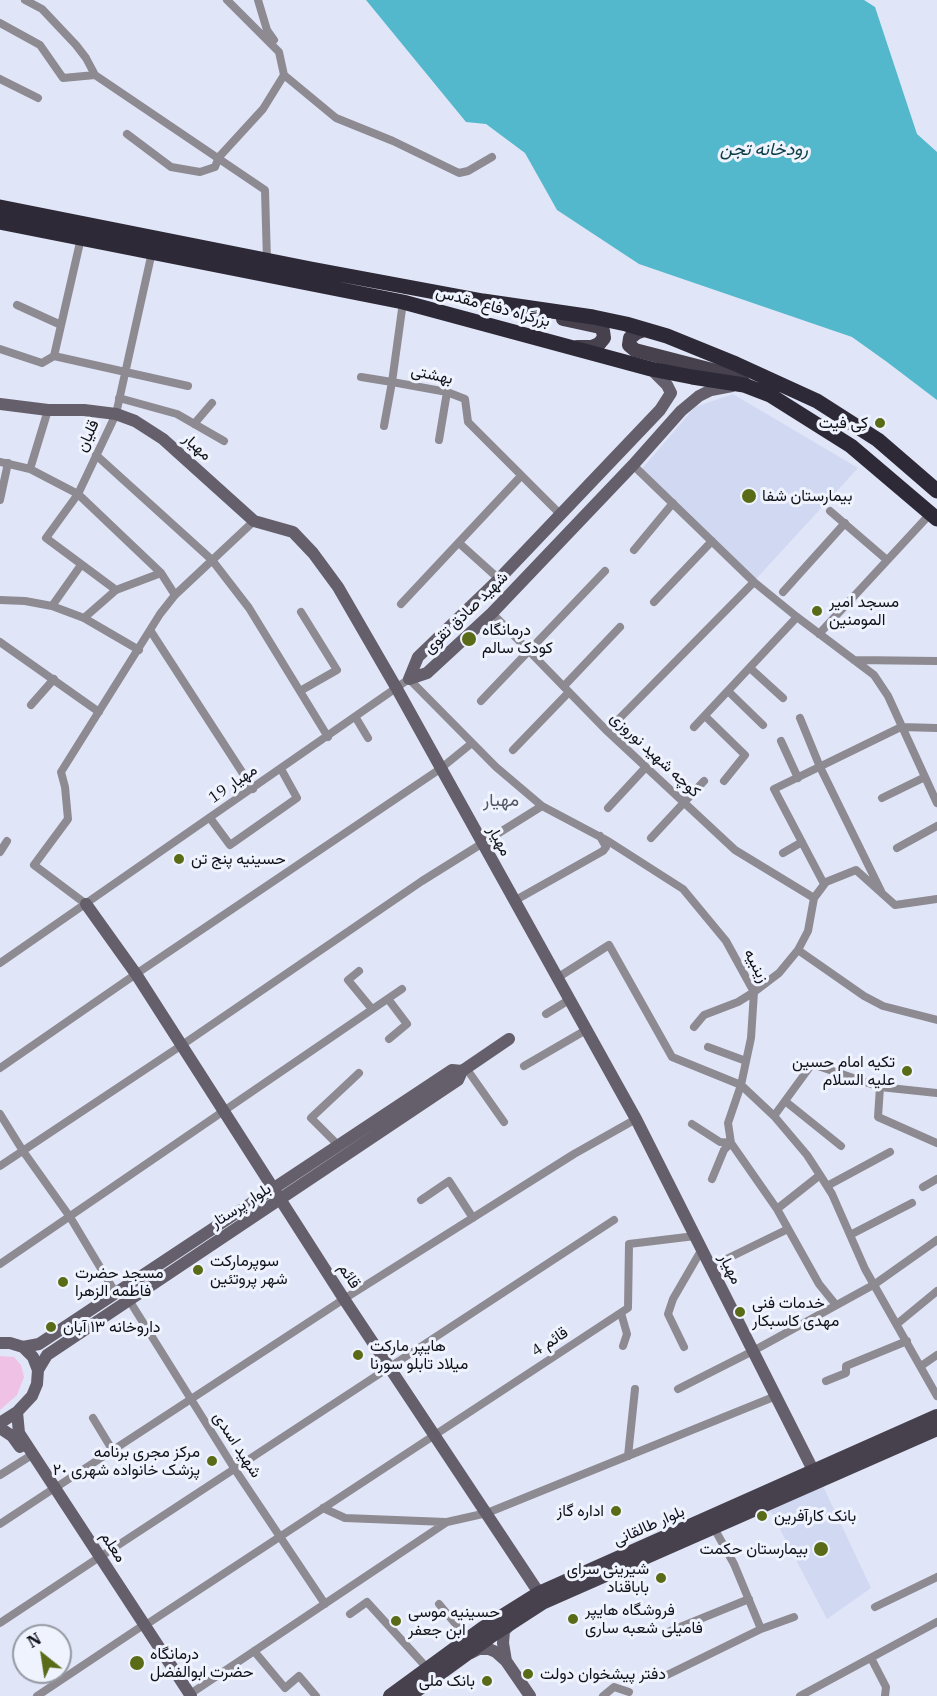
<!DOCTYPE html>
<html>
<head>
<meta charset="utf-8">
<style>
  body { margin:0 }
  #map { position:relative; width:937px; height:1696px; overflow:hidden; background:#e0e5f8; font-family:"IBM Plex Serif",serif }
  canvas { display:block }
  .north { position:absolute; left:12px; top:1624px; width:60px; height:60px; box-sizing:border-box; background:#eff3fe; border:2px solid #9599a2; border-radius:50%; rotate:330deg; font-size:16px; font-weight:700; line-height:24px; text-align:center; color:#0f1117 }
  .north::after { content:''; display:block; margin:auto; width:21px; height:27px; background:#5a6b17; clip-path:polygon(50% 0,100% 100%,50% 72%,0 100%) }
</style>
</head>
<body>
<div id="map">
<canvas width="937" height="1696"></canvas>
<div class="north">N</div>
</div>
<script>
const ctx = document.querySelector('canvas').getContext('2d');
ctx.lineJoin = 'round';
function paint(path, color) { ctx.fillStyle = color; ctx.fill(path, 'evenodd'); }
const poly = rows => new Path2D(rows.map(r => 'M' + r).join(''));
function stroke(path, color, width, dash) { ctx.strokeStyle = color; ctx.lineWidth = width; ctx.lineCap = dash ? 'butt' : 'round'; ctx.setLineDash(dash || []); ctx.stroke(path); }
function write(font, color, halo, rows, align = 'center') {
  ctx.font = font + ' "IBM Plex Serif",Vazirmatn,serif'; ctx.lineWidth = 6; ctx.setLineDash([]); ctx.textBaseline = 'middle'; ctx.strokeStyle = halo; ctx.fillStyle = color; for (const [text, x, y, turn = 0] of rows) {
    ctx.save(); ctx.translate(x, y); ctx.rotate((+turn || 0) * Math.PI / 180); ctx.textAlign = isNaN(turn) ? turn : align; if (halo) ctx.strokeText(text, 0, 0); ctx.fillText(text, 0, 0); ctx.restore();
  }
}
paint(poly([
  [733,394,858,468,756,579,640,471,695,407],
  [823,1486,871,1588,827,1619,770,1510]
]), '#d1d8f2');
paint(poly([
  [0,1356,14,1357,21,1365,24,1377,17,1395,0,1410]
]), '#efc1e5');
paint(poly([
  [366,0,864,0,875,7,917,134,937,152,937,400,887,362,852,337,639,264,557,210,525,153,486,124,466,122]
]), '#53b8cb');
stroke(poly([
  [25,0,42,9,76,45,86,58,95,75],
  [258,0,267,30,274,40],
  [0,23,40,45,63,78,95,75,265,190,267,261],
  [284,75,336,118,393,141,459,173,468,171,492,157],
  [0,79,38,98],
  [127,134,171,167,200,172,215,167,219,157,263,109,284,75,279,52,227,0],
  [403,302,392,382,447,392,465,399,468,422,560,514],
  [17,305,61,325],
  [0,349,42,363,54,356,81,238],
  [54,356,188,386],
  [361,377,392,382,384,426],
  [119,398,177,414,224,441],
  [194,424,212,403],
  [439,440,447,392],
  [96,455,212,560,249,608,328,737],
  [0,462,30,469,78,494,161,573,175,595],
  [633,465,754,582,797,617,874,675,888,696,937,803],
  [30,469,48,410],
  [0,500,8,463],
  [830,511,887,560],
  [459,543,499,579],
  [634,550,673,503],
  [116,590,46,538,78,494,116,414,152,252],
  [783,592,845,523],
  [0,600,25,601,52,606,84,618,139,650],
  [654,602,712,541],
  [401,604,521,476],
  [52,606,81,565],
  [492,613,605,729,735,850,814,898],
  [84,618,116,590,161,573],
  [150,630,253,789],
  [819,634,931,513],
  [0,642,99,712],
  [854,660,937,661],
  [750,668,783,698],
  [564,686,620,627],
  [300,691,337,670,301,612],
  [728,691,763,725],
  [481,701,605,571],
  [31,705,54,679],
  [705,716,745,755,724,781],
  [356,718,368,738],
  [800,718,820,767,881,891],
  [694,727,797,617],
  [607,731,754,582],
  [781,741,798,778],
  [513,750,569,692],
  [882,798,925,777],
  [608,808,646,767],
  [210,818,230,845,297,798,281,769],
  [651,838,704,781],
  [897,848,937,826],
  [0,852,7,841],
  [783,853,802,842],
  [824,884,774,789,901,727,937,728],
  [514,901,603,851,606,847,600,836],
  [86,904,34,865,68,819,65,787,61,772,160,614,175,595,254,521],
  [798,950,864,996,883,1006,937,1020],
  [0,963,409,679,496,767,542,806,608,841,683,889,726,941,754,992,751,1038,741,1085,774,1116,807,1155,820,1175,832,1194,865,1269,937,1396],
  [359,971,348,980,372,1009],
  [557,978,609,945,672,1057,741,1085,728,1123,731,1143,777,1209,819,1284,836,1305],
  [388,999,407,1024,389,1039],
  [546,1014,569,1000],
  [694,1027,704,1015,738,1002,754,992,779,973,798,950,808,931,814,898,826,882,856,870,895,905,937,899],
  [708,1047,746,1061],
  [524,1066,586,1030],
  [0,1068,136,974,440,769,472,743],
  [466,1068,504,1122],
  [880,1087,878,1117,937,1143],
  [785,1101,841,1146],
  [0,1114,23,1151,70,1217,115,1292,129,1300,234,1468,325,1604],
  [774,1116,812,1064,880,1087,937,1093],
  [692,1124,720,1142,731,1143],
  [338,1145,311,1118,359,1073],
  [0,1166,182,1045,422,881,542,806],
  [712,1179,724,1150,731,1143],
  [827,1186,890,1152],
  [923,1187,937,1179],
  [421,1200,449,1181,473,1218],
  [777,1209,820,1175],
  [850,1235,912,1203],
  [0,1264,402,989],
  [710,1267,788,1229],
  [621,1313,627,1334,623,1346],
  [897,1324,937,1291],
  [684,1347,668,1314,673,1299,702,1249],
  [921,1366,937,1355],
  [826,1381,846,1373,846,1366,907,1341],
  [678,1389,753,1351,875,1284,937,1240],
  [93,1418,113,1451],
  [628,1456,635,1389],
  [0,1475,27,1458],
  [55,1488,344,1299,574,1154,636,1119],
  [323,1508,345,1518,446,1522],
  [0,1524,50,1491],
  [100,1557,614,1220],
  [439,1604,468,1639],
  [875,1607,937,1577],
  [350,1614,367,1602,428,1669],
  [0,1623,95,1560],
  [144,1626,628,1308,629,1244,695,1236],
  [761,1629,794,1617],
  [668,1632,749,1599],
  [254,1651,285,1688,299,1676,316,1696],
  [871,1658,886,1687,885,1696],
  [665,1676,761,1629,734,1564,714,1528],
  [190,1694,447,1522,487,1513,776,1396],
  [37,1696,139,1628],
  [603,1696,614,1687,629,1692],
  [800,1696,937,1622]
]), '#8d8a92', 8);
stroke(poly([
  [0,404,48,410,84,410,116,414,135,421,163,439,254,521,293,532,313,553,338,587,397,689,636,1119,814,1472],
  [409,679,427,673,492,613,633,465,681,411,699,396,711,390,732,386],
  [409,679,418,657,499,579,660,410,671,393,667,385,651,369],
  [86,904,136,974,344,1299,539,1593],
  [0,1343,10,1343,23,1347,33,1357,38,1370,37,1384,32,1396,17,1412,0,1423],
  [23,1347,39,1344,452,1070,462,1071,509,1039],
  [38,1370,47,1355,458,1080,462,1071],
  [17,1412,19,1433,191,1696],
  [0,1428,12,1436,20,1447],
  [471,1653,479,1649,489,1649,496,1652,506,1661,530,1696],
  [506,1661,503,1643,504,1631,511,1623]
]), '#645f6a', 12);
stroke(poly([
  [563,319,600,327,603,331,604,338,599,344,592,347,577,347],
  [644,330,636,333,630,338,629,345,635,350,724,373,744,383],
  [390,1696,483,1628,539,1593,937,1416],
  [409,1696,490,1637,544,1602,937,1429]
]), '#47414e', 14);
stroke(poly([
  [0,207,311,269,483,301,593,317,626,324,667,336,736,364,817,401,878,440,937,491],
  [0,222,403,302,651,369,692,377,744,385,770,395,851,446,937,519]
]), '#2e2937', 15);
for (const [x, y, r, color] of [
  [880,423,6,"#5a6b17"],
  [749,496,8,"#5a6b17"],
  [817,611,6,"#5a6b17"],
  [469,639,8,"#5a6b17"],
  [179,859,6,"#5a6b17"],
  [907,1071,6,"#5a6b17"],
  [198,1270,6,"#5a6b17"],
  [63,1282,6,"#5a6b17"],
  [740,1312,6,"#5a6b17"],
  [51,1327,6,"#5a6b17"],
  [358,1355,6,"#5a6b17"],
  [212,1461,6,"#5a6b17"],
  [616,1511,6,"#5a6b17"],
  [762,1516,6,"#5a6b17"],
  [821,1549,8,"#5a6b17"],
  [661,1578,6,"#5a6b17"],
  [573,1619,6,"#5a6b17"],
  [396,1621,6,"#5a6b17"],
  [137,1663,8,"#5a6b17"],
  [528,1674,6,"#5a6b17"],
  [487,1681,6,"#5a6b17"]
]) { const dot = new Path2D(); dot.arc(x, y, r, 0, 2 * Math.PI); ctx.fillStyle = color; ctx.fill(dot); stroke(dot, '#eff3fe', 2); }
write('16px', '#0f1117', '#eff3fe', [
  ["بزرگراه دفاع مقدس",493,307,15],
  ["بهشتی",432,375,12],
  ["قلیان",88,436,-65],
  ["مهیار",197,447,42],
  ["شهید صادق تقوی",466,613,-44],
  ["کوچه شهید نوروزی",655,755,43],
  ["مهیار 19",233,784,-35],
  ["مهیار",499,841,61],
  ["زینبیه",756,966,63],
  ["بلوار پرستار",241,1206,-33],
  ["مهیار",730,1269,63],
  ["قائم",349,1276,57],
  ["قائم 4",550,1342,-33],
  ["شهید اسدی",237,1445,57],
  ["بلوار طالقانی",649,1526,-24],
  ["معلم",113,1547,57]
]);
write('16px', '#0f1117', '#eff3fe', [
  ["کِی فیت",868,423,"right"],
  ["بیمارستان شفا",762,496],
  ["مسجد امیر",829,602],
  ["المومنین",829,620],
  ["درمانگاه",482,630],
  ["کودک سالم",482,648],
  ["حسینیه پنج تن",191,859],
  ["تکیه امام حسین",895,1062,"right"],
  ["علیه السلام",895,1080,"right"],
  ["سوپرمارکت",210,1261],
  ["شهر پروتئین",210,1279],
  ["مسجد حضرت",75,1273],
  ["فاطمه الزهرا",75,1291],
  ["خدمات فنی",752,1303],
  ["مهدی کاسبکار",752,1321],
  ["داروخانه ١٣ آبان",63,1327],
  ["هایپر مارکت",370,1346],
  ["میلاد تابلو سورنا",370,1364],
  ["مرکز مجری برنامه",200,1452,"right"],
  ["پزشک خانواده شهری ٢٠",200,1470,"right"],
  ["اداره گاز",604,1511,"right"],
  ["بانک کارآفرین",774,1516],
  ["بیمارستان حکمت",808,1549,"right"],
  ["شیرینی سرای",649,1569,"right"],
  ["باباقناد",649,1587,"right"],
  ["فروشگاه هایپر",585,1610],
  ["فامیلی شعبه ساری",585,1628],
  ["حسینیه موسی",408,1612],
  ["ابن جعفر",408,1630],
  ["درمانگاه",150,1654],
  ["حضرت ابوالفضل",150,1672],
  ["دفتر پیشخوان دولت",540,1674],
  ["بانک ملی",475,1681,"right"]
], 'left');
write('italic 18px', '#0b3b43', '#eff3fe', [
  ["رودخانه تجن",764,150]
]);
write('18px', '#515565', '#eff3fe', [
  ["مهیار",501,801]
]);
</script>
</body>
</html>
